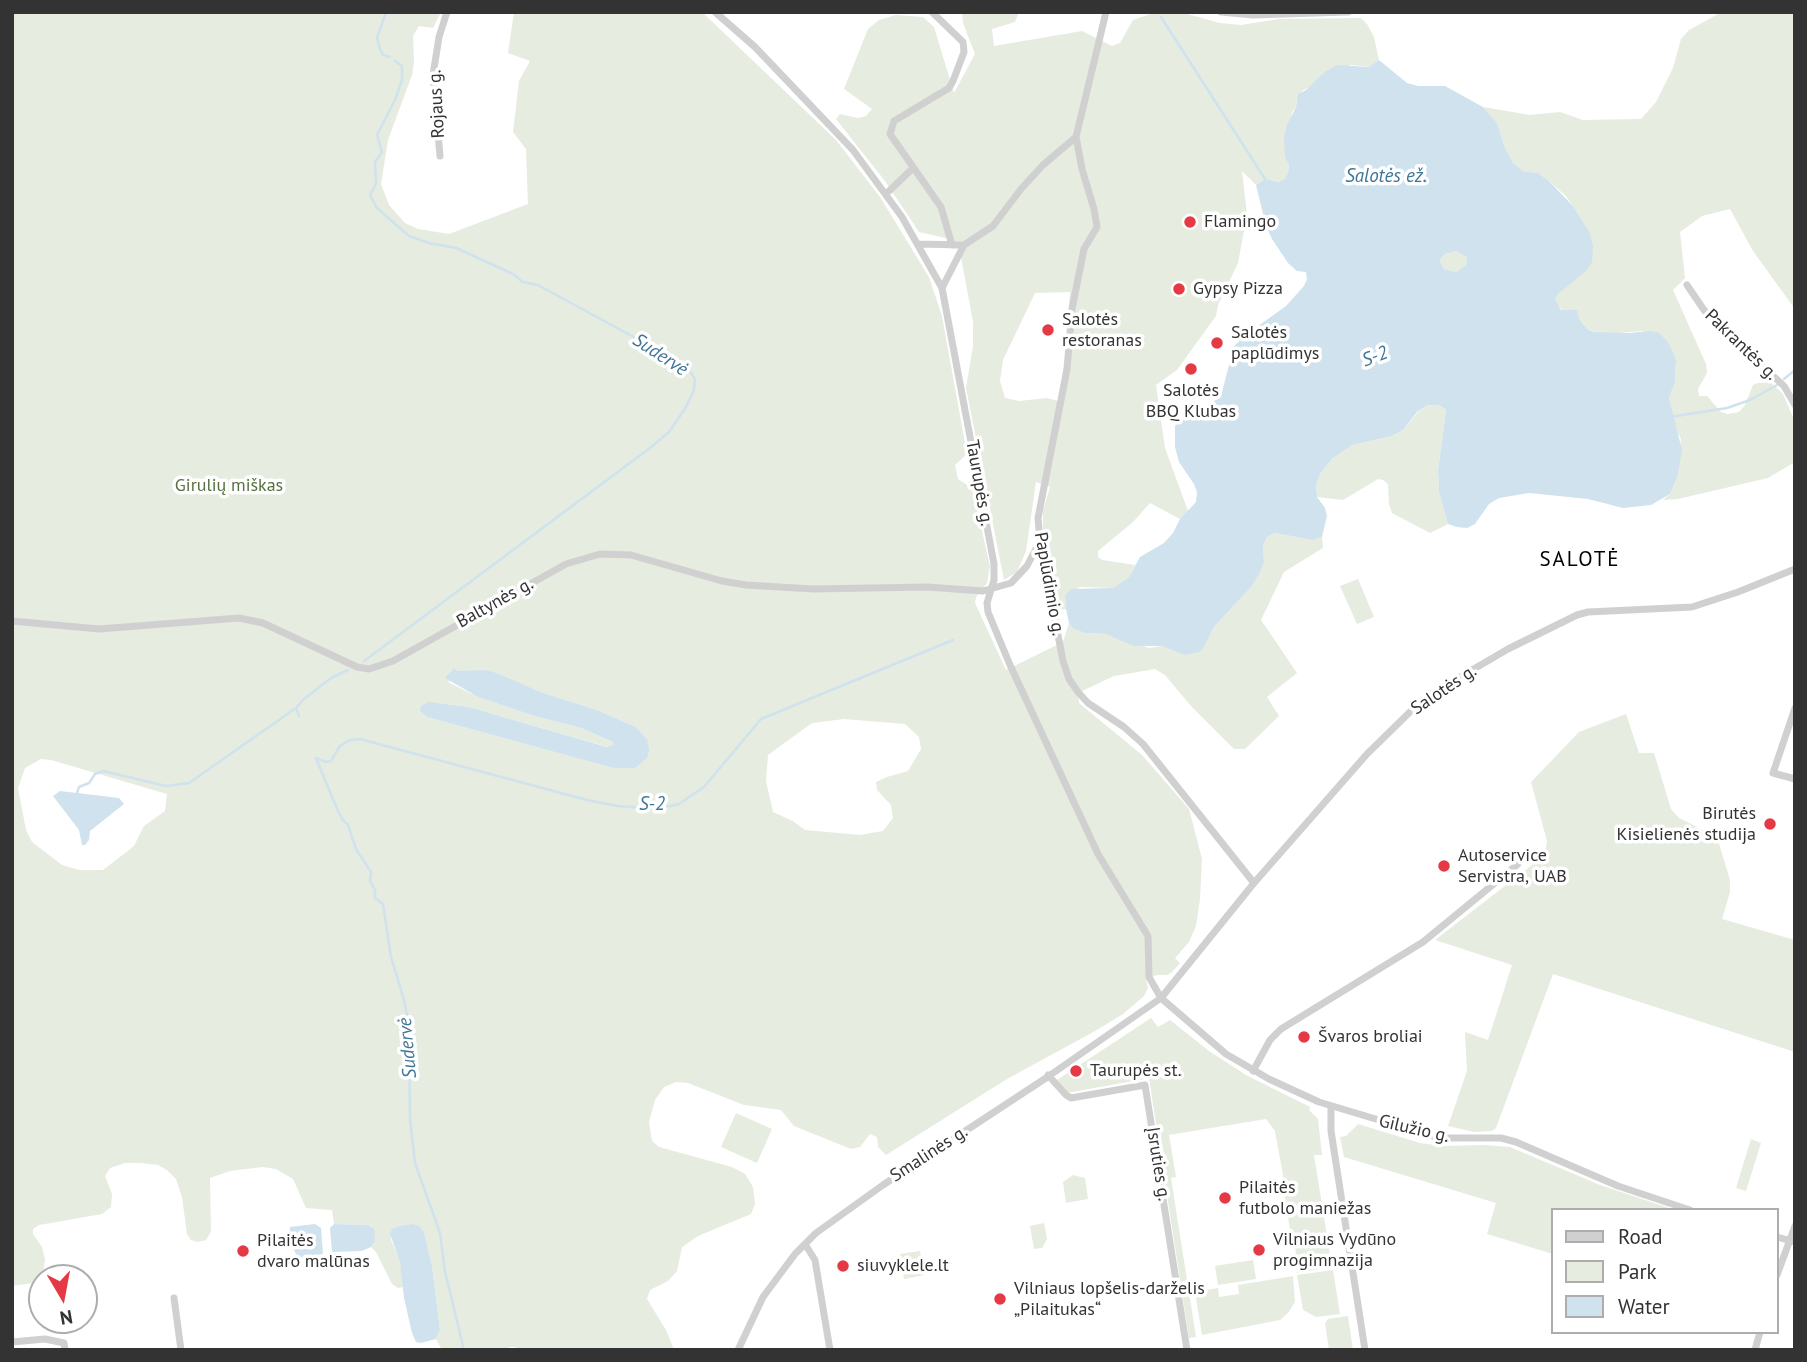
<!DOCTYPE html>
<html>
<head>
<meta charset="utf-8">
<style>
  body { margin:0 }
  #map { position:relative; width:1807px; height:1362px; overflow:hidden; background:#fff; font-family:"PT Sans",sans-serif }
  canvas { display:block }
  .frame { position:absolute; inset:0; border:14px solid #333; pointer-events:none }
  .legend { position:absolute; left:1551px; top:1208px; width:228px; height:126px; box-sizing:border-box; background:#fff; border:2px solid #adadad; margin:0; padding:9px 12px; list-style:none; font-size:21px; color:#333 }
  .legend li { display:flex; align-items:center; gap:14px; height:35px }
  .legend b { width:35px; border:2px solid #adadad }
  .north { position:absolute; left:28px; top:1264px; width:70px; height:70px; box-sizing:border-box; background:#fff; border:2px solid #adadad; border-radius:50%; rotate:170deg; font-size:19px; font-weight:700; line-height:28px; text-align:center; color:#333 }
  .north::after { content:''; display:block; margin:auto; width:24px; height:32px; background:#e63946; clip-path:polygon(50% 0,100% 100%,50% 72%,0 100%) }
</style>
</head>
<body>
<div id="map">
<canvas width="1807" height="1362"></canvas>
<div class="frame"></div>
<ul class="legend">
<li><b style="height:9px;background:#d0d0d0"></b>Road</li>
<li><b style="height:19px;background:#e6ecdf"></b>Park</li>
<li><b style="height:19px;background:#cfe2ee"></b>Water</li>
</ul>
<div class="north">N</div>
</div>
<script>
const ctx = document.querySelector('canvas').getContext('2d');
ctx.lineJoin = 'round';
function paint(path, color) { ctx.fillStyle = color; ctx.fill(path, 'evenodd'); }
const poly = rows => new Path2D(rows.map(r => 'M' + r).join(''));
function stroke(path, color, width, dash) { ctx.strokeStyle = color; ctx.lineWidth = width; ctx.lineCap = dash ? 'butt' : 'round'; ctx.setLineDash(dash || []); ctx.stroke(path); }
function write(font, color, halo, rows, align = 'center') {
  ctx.font = font + ' "PT Sans",sans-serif'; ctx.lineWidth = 7; ctx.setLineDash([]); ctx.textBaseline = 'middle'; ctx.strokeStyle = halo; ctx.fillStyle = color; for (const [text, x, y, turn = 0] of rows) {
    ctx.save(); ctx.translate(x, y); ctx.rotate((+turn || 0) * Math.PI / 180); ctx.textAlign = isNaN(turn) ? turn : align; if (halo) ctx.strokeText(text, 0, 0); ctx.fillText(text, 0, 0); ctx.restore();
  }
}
paint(poly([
  [12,12,441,12,433,28,419,26,413,36,414,63,412,75,388,140,381,184,389,205,405,223,418,229,449,234,528,204,526,149,513,132,519,81,530,61,508,53,514,12,702,12,836,140,880,197,929,277,942,316,967,454,955,465,958,479,972,488,990,566,987,583,976,597,975,603,1006,670,1063,642,1069,623,1085,633,1106,634,1149,648,1162,646,1184,655,1204,647,1214,627,1251,587,1264,562,1263,545,1267,537,1275,533,1312,540,1322,537,1323,548,1284,572,1261,620,1297,673,1267,697,1279,716,1245,749,1234,749,1191,706,1165,675,1155,669,1114,676,1078,693,1079,703,1142,755,1189,809,1202,859,1200,899,1196,926,1189,942,1175,958,1180,963,1173,971,1168,975,1157,975,1146,979,1148,988,1144,996,1123,1014,1097,1030,1007,1079,886,1155,878,1147,877,1137,870,1134,860,1147,851,1149,794,1126,781,1110,744,1105,688,1083,676,1082,664,1087,655,1100,649,1122,652,1141,659,1147,732,1167,745,1174,753,1187,755,1204,751,1214,698,1236,682,1247,677,1271,668,1281,650,1290,647,1299,666,1330,674,1350,516,1350,516,1347,511,1347,500,1350,442,1350,436,1339,440,1330,432,1266,424,1232,392,1229,391,1240,400,1261,404,1287,398,1288,392,1284,376,1252,371,1247,375,1241,367,1225,334,1224,332,1210,306,1208,293,1179,276,1169,263,1167,230,1171,210,1178,211,1232,206,1240,198,1242,191,1240,187,1234,182,1197,176,1179,167,1170,158,1165,141,1163,125,1163,110,1168,105,1176,112,1194,111,1207,102,1214,39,1225,33,1229,33,1234,42,1247,45,1260,43,1273,40,1282,12,1286],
  [486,670,543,693,597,710,636,727,647,739,635,768,613,768,427,717,420,711,436,703,469,707,608,747,613,745,613,742,581,728,531,715,478,697,448,682,475,671],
  [844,719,905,724,919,737,921,749,908,771,887,777,876,782,877,790,891,805,893,818,883,831,860,835,805,830,793,821,773,812,766,781,768,755,812,723],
  [41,759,51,760,167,794,165,811,144,826,134,846,103,870,79,870,62,865,32,842,26,830,18,788,25,768],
  [962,12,1019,12,1015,22,992,29,994,46,1082,31,1112,46,1120,43,1133,20,1156,12,1180,12,1220,23,1241,25,1279,19,1361,18,1367,24,1374,37,1379,60,1370,67,1351,65,1302,91,1297,99,1296,107,1292,112,1285,158,1289,165,1288,172,1285,179,1279,182,1265,179,1256,185,1242,171,1247,215,1238,263,1218,305,1216,316,1177,370,1156,385,1165,448,1188,511,1180,519,1150,503,1133,522,1098,551,1098,557,1102,560,1135,565,1129,577,1113,588,1080,587,1065,596,1066,609,1057,610,1043,534,1043,511,1050,487,1036,482,1026,551,1017,572,1004,580,966,388,973,346,973,322,959,246,950,239,919,232,885,181,836,119,840,114,858,118,866,116,872,109,844,89,868,29,879,20,896,15,923,17,934,27,954,93,975,54,963,23],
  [1070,292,1065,362,1058,401,1047,398,1019,401,1005,398,1000,381,1003,360,1035,293],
  [1795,12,1795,309,1753,251,1730,209,1702,216,1680,232,1685,278,1673,290,1706,364,1707,373,1698,389,1699,396,1707,396,1721,412,1728,414,1739,412,1745,405,1753,385,1758,383,1770,382,1783,394,1795,422,1795,462,1768,478,1678,499,1663,500,1670,494,1677,478,1681,439,1676,430,1669,398,1675,382,1676,361,1669,343,1642,331,1606,334,1588,330,1579,319,1562,310,1557,304,1555,299,1559,293,1569,283,1589,231,1566,196,1549,181,1538,173,1523,171,1513,163,1505,148,1497,123,1483,107,1530,115,1560,112,1583,120,1641,119,1656,102,1673,68,1681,39,1689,30,1720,13],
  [1456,251,1467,257,1466,265,1456,272,1444,269,1440,262,1441,258,1445,254],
  [1428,405,1439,405,1446,410,1438,471,1439,492,1448,524,1430,533,1392,513,1389,504,1388,484,1383,480,1378,479,1343,500,1317,497,1316,485,1320,474,1332,459,1352,445,1392,436,1403,430,1418,412],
  [1358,579,1374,617,1357,624,1340,586],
  [1626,714,1639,753,1654,753,1671,809,1679,818,1717,837,1730,880,1730,892,1722,919,1795,940,1795,1052,1553,974,1496,1128,1492,1131,1474,1132,1448,1126,1467,1071,1465,1032,1488,1040,1512,965,1435,940,1545,855,1547,841,1531,782,1579,732],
  [1151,1018,1158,1027,1170,1020,1209,1051,1246,1075,1310,1107,1309,1110,1318,1119,1322,1155,1314,1155,1332,1267,1297,1273,1294,1254,1296,1253,1292,1229,1290,1229,1283,1187,1285,1186,1275,1131,1266,1119,1169,1135,1176,1177,1171,1178,1196,1337,1189,1338,1149,1078,1067,1093,1057,1080],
  [736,1113,772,1129,757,1163,721,1147],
  [1358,1124,1420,1143,1443,1146,1484,1145,1510,1147,1600,1185,1675,1210,1553,1210,1553,1254,1487,1234,1496,1203,1344,1157,1340,1137,1346,1136],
  [1751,1139,1761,1143,1746,1191,1736,1188],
  [1073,1175,1085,1178,1088,1199,1066,1203,1063,1182],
  [1044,1223,1047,1239,1042,1248,1034,1249,1030,1226],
  [920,1251,924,1275,904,1279,900,1254],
  [1253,1260,1256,1279,1218,1285,1215,1266],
  [1333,1270,1340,1314,1316,1317,1303,1310,1297,1275],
  [1293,1276,1295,1302,1288,1313,1280,1320,1202,1335,1195,1292,1218,1288,1219,1297,1239,1294,1238,1285],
  [1348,1316,1353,1350,1329,1350,1325,1323,1328,1319]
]), '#e6ecdf');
paint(poly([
  [1379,60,1407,83,1418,86,1445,86,1483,107,1497,123,1505,148,1513,163,1523,171,1538,173,1549,181,1572,205,1589,231,1593,246,1592,262,1586,271,1559,293,1555,299,1561,310,1577,310,1579,319,1588,330,1595,332,1629,333,1651,331,1659,333,1669,343,1676,360,1675,382,1669,398,1682,450,1677,478,1670,494,1651,505,1623,508,1588,499,1529,493,1499,498,1489,504,1475,524,1467,528,1457,527,1448,524,1439,492,1438,471,1446,410,1439,405,1428,405,1417,412,1403,430,1392,436,1352,445,1332,459,1320,474,1316,485,1317,497,1325,508,1327,516,1322,537,1312,540,1275,533,1267,537,1263,545,1264,562,1259,574,1251,587,1214,627,1204,647,1199,652,1184,655,1162,646,1134,646,1106,634,1085,633,1073,628,1069,623,1066,609,1065,596,1071,589,1113,588,1129,577,1140,557,1164,543,1173,533,1180,519,1196,502,1197,492,1194,484,1179,462,1175,447,1175,426,1179,419,1186,414,1209,405,1221,396,1234,346,1247,334,1286,306,1304,286,1307,279,1306,272,1297,271,1288,263,1272,239,1266,226,1256,185,1265,179,1279,182,1285,179,1288,172,1289,165,1285,158,1284,137,1287,125,1296,107,1298,94,1306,90,1326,71,1337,65,1369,67],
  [1456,251,1467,257,1466,265,1456,272,1444,269,1440,262,1441,258,1445,254],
  [454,668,457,671,486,670,496,673,543,693,597,710,636,727,647,739,649,750,647,758,635,768,613,768,427,717,420,711,421,706,429,702,469,707,607,747,613,745,613,742,581,728,531,715,478,697,445,678],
  [60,791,119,798,124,804,90,831,89,840,85,845,82,845,79,830,53,796],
  [315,1224,321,1228,323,1254,298,1258,289,1240,290,1227],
  [334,1224,367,1225,374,1229,375,1241,371,1247,362,1251,332,1252,330,1228],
  [412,1224,419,1226,424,1232,432,1266,440,1330,436,1339,421,1343,416,1342,412,1333,404,1298,400,1262,390,1234,392,1229,396,1227]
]), '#cfe2ee');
stroke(poly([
  [386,12,377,38,380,49,383,55,390,57],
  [1161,17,1265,179],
  [1784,379,1795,370],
  [1670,417,1727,408,1750,400,1777,385],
  [364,661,650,448,669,432,686,407,694,390,695,379,689,370,652,347,538,285,523,282,513,274,456,248,429,243,409,236,377,208,370,195,376,184,375,162,382,152,377,135,395,100,402,80,402,66,395,61],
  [299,716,296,708,304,699,331,678,348,670],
  [316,758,326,762,331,761,340,746,350,740,360,739,587,800,618,806,658,809,679,804,704,787,761,719,953,640],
  [316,758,337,809,343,820,348,825,356,849,371,872,370,881,375,890,375,898,383,904,391,957,404,1000,409,1027,410,1119,415,1163,440,1233,445,1272,464,1350],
  [77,793,79,787,89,783,95,774,103,771,166,786,189,783,296,708]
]), '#cfe2ee', 2.5);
stroke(poly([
  [715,12,755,47,853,150,902,217,942,288,994,564,994,580,987,603,988,612,1010,665,1098,854,1148,936,1149,977,1161,998,1226,1054,1269,1079,1319,1102,1439,1138,1501,1138,1516,1142,1618,1186,1690,1210],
  [932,12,963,42,964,52,953,81,949,88,894,121,890,134,941,207,952,245],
  [1221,12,1253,15,1348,12],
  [1076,137,1082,169,1094,209,1097,227,1084,249,1072,309,1067,369,1038,518,1040,541,1063,661,1069,679,1078,692,1088,703,1124,727,1143,744,1254,883],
  [440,156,433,75,439,37,447,12],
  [887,193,913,168],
  [918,244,964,245],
  [1687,285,1704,310,1720,327,1784,386,1795,405],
  [942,288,964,245,993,226,1021,189,1043,165,1076,137,1106,12],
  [12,621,99,629,239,618,263,623,357,667,369,669,393,661,566,564,600,554,631,555,722,581,746,585,813,589,927,587,983,591,1011,583,1027,566,1040,541],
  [1795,708,1773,773,1795,779],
  [1253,1071,1270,1040,1281,1029,1423,942,1518,864],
  [1048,1075,1066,1095,1071,1098,1145,1085,1187,1350],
  [1331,1107,1331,1131,1365,1350],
  [1777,1237,1795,1242],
  [805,1244,815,1260,830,1350],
  [1777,1275,1795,1226],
  [174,1298,181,1350],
  [12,1342,45,1339,64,1343,65,1350],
  [738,1350,763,1297,795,1254,816,1233,883,1185,1046,1078,1161,998,1254,883,1367,754,1413,709,1431,694,1508,649,1577,615,1588,612,1692,607,1738,592,1795,569],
  [1755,1350,1760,1332]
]), '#d0d0d0', 7);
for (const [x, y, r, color] of [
  [1190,222,7,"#e63946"],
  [1179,289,7,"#e63946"],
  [1048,330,7,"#e63946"],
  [1217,343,7,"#e63946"],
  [1191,369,7,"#e63946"],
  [1770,824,7,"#e63946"],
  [1444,866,7,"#e63946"],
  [1304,1037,7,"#e63946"],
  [1076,1071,7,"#e63946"],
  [1225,1198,7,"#e63946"],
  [1259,1250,7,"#e63946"],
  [243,1251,7,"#e63946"],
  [843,1266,7,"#e63946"],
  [1000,1299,7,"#e63946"]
]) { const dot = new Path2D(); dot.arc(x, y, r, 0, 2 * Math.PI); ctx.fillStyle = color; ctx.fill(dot); stroke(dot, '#fff', 2.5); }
write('18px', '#333', '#fff', [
  ["Rojaus g.",437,104,-93],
  ["Pakrantės g.",1741,345,44],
  ["Taurupės g.",979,483,80],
  ["Paplūdimio g.",1049,584,80],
  ["Baltynės g.",495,603,-29],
  ["Salotės g.",1444,690,-34],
  ["Gilužio g.",1414,1129,13],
  ["Smalinės g.",929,1154,-33],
  ["Įsruties g.",1158,1164,81]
]);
write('18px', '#333', '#fff', [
  ["Flamingo",1204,222],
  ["Gypsy Pizza",1193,289],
  ["Salotės",1062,320],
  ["restoranas",1062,341],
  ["Salotės",1231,333],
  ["paplūdimys",1231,354],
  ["Salotės",1191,391,"center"],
  ["BBQ Klubas",1191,412,"center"],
  ["Birutės",1756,814,"right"],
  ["Kisielienės studija",1756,835,"right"],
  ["Autoservice",1458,856],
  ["Servistra, UAB",1458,877],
  ["Švaros broliai",1318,1037],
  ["Taurupės st.",1090,1071],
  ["Pilaitės",1239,1188],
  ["futbolo maniežas",1239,1209],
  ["Vilniaus Vydūno",1273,1240],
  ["progimnazija",1273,1261],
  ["Pilaitės",257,1241],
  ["dvaro malūnas",257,1262],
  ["siuvyklele.lt",857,1266],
  ["Vilniaus lopšelis-darželis",1014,1289],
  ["„Pilaitukas“",1014,1310]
], 'left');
write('18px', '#56703f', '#fff', [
  ["Girulių miškas",229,486]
]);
write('italic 19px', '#3f7597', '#fff', [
  ["Salotės ež.",1386,177],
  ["Sudervė",660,355,33],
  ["S-2",1375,357,-21],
  ["S-2",652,805],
  ["Sudervė",408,1048,-95]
]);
ctx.letterSpacing = '2px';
write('21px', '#000', '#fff', [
  ["SALOTĖ",1580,560]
]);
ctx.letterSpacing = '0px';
</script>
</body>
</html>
